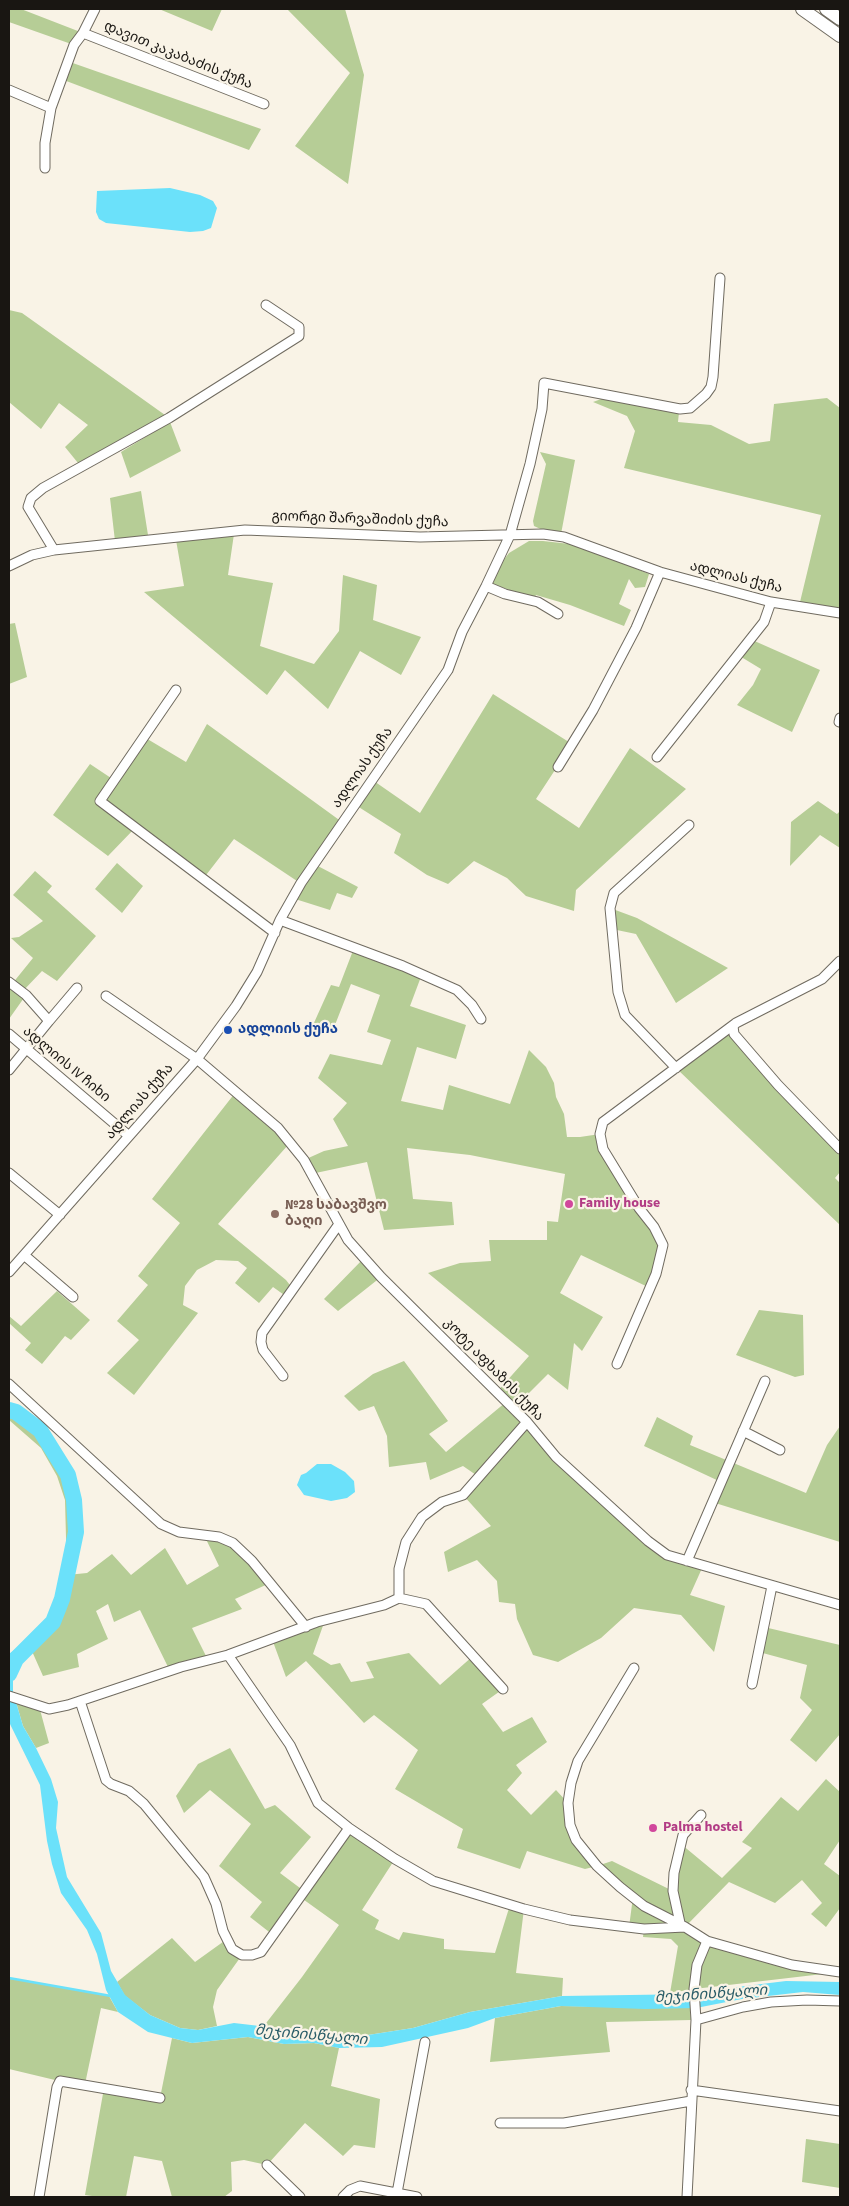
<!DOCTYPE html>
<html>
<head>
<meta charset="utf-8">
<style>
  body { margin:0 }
  #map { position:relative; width:849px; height:2206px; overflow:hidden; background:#f9f3e6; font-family:"Source Sans 3",sans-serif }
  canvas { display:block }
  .frame { position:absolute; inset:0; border:10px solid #191612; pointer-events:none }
</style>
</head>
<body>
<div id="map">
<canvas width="849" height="2206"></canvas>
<div class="frame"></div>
</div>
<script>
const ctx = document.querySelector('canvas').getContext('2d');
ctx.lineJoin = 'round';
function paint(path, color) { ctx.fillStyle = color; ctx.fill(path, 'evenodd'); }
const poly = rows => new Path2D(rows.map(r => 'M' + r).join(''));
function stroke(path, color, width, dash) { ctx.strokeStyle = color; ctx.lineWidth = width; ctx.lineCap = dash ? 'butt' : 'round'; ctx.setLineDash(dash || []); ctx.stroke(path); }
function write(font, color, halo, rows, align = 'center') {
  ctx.font = font + ' "Source Sans 3","Noto Sans Georgian",sans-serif'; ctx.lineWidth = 4.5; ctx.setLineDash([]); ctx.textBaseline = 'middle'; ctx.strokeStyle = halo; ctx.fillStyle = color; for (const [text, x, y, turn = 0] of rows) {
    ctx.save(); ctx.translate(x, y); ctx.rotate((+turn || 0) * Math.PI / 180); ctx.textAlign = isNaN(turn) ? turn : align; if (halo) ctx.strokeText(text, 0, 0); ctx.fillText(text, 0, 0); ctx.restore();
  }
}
paint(poly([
  [9,9,21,9,83,33,74,45,9,22],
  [159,9,222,9,212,31],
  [287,9,345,9,364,75,348,184,295,146,350,73],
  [67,61,261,129,249,150,61,79],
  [9,310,22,313,165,415,78,463,65,447,88,425,59,403,41,429,9,402],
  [604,398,679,412,678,422,711,425,749,444,770,441,774,404,827,398,840,408,840,611,800,602,821,515,624,468,635,431,627,416,593,402],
  [170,422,181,451,130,478,121,452],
  [540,452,575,460,561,534,549,533,534,526,533,521,546,464],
  [141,491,148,535,115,541,110,498],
  [234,534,228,575,273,583,260,646,314,664,339,631,343,575,377,585,373,620,421,637,401,675,360,651,328,709,285,670,267,695,144,592,184,586,176,540],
  [529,541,543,541,579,545,649,574,645,587,635,588,629,579,619,604,631,610,624,626,570,605,536,595,534,599,493,584,494,576,502,562,509,553],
  [15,623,27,677,9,684,9,624],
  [750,639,820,670,792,732,737,705,753,685,761,669,738,655],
  [493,694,572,744,536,799,579,828,630,748,686,789,576,890,574,911,526,896,507,878,474,861,448,884,427,875,394,853,401,834,354,804,371,779,420,813],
  [207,724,342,822,314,864,358,887,352,898,337,893,330,910,292,898,300,883,234,839,203,879,135,828,108,856,53,815,90,764,114,780,144,737,186,762],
  [818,801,837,814,840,811,840,848,820,835,790,866,791,822],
  [117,863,143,886,122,913,95,889],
  [35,871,52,886,47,892,96,936,57,981,42,971,22,992,26,995,9,1019,9,982,12,984,33,958,11,938,19,937,43,921,13,895],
  [610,908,637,918,728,968,676,1003,636,934,612,929],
  [354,948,422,974,410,1006,466,1025,456,1059,417,1047,401,1101,443,1110,449,1085,510,1104,529,1050,546,1067,554,1083,556,1097,564,1114,567,1137,580,1137,600,1134,604,1149,663,1245,650,1288,581,1255,560,1293,603,1317,582,1351,574,1343,568,1390,548,1374,513,1409,556,1457,667,1555,703,1566,690,1595,725,1606,714,1652,681,1615,634,1608,601,1638,558,1662,533,1655,517,1619,515,1604,499,1602,497,1581,477,1560,448,1572,444,1552,491,1526,463,1495,479,1477,463,1466,430,1480,426,1462,389,1467,387,1436,374,1406,359,1411,344,1396,373,1374,404,1361,448,1421,429,1434,446,1452,506,1402,496,1393,529,1356,428,1273,460,1263,491,1261,489,1240,547,1240,547,1221,558,1222,565,1174,470,1155,407,1148,413,1199,452,1202,454,1225,384,1230,367,1162,311,1174,304,1160,324,1151,348,1146,333,1119,347,1103,318,1078,330,1054,382,1065,391,1040,367,1032,380,995,351,984,333,1030,313,1025,331,985,339,987],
  [738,1023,735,1035,840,1150,840,1172,835,1178,840,1183,840,1225,677,1069],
  [235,1093,268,1123,288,1145,218,1224,286,1280,293,1289,287,1297,273,1287,259,1303,235,1283,247,1268,238,1261,216,1260,197,1270,185,1286,183,1305,198,1313,134,1395,107,1373,139,1340,117,1321,148,1285,138,1276,180,1223,152,1199],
  [364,1258,381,1277,338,1311,324,1299],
  [57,1291,90,1320,71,1340,65,1336,42,1364,25,1350,31,1343,9,1323,9,1316,21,1326],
  [759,1310,803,1315,804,1375,795,1377,736,1355],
  [9,1410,16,1412,40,1430,68,1475,74,1500,76,1532,67,1575,87,1573,112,1554,131,1575,165,1548,187,1585,219,1566,204,1535,233,1543,270,1583,235,1599,242,1609,192,1628,208,1660,170,1671,140,1610,114,1622,108,1604,96,1611,108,1639,77,1654,79,1667,43,1676,27,1640,53,1622,62,1599,67,1575,65,1500,57,1476,41,1448,9,1420],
  [657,1417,693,1436,690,1445,806,1493,827,1445,840,1426,840,1542,712,1502,721,1482,644,1446],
  [325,1620,313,1654,331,1665,340,1663,351,1682,374,1678,366,1662,409,1653,440,1685,473,1656,503,1689,482,1704,503,1732,532,1717,547,1742,516,1765,522,1773,507,1790,531,1815,556,1790,568,1803,570,1825,597,1866,612,1861,673,1891,681,1844,722,1878,752,1848,742,1842,781,1797,798,1811,826,1779,840,1792,840,1840,824,1864,840,1876,840,1908,826,1927,811,1914,822,1903,802,1880,775,1903,729,1882,685,1927,707,1941,840,1972,694,1989,670,1993,678,1946,671,1939,643,1937,644,1929,629,1927,633,1897,597,1866,585,1869,527,1851,520,1869,457,1848,463,1829,395,1789,418,1750,374,1715,364,1723,306,1661,286,1677,272,1639],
  [764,1627,840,1645,840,1734,816,1762,790,1740,812,1710,800,1698,807,1665,759,1652],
  [13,1692,26,1702,39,1706,49,1743,36,1748,23,1726],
  [230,1748,265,1809,275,1805,311,1837,280,1873,304,1891,349,1828,395,1859,362,1910,379,1920,375,1929,399,1940,403,1932,444,1939,444,1949,495,1953,510,1905,524,1909,516,1973,563,1978,562,1996,470,2012,413,2028,355,2037,263,2027,302,1977,339,1925,300,1897,273,1935,250,1917,262,1902,219,1866,251,1824,210,1790,184,1813,176,1796,198,1764],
  [172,1938,195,1962,227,1939,242,1955,217,1990,213,2007,217,2026,198,2030,180,2028,150,2015,125,1996,117,1982],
  [9,1978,109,1996,118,2012,101,2008,85,2084,55,2080,9,2069],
  [561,2006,690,2008,691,2020,606,2022,610,2052,490,2062,495,2018],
  [248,2037,284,2044,314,2043,339,2048,331,2086,380,2099,375,2148,354,2145,343,2156,305,2123,267,2165,244,2160,231,2162,232,2191,224,2197,172,2197,162,2161,134,2156,126,2197,99,2197,85,2195,104,2088,160,2098,172,2038,192,2043],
  [806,2139,840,2144,840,2188,802,2182]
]), '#b6cd96');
paint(poly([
  [170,188,200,195,213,201,217,208,211,228,203,231,190,232,106,223,99,219,96,212,97,191],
  [317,1464,331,1464,345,1472,354,1481,355,1492,347,1498,331,1501,304,1495,297,1485,301,1475,306,1473],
  [27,1640,32,1650,22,1659,13,1676,13,1692,23,1726,36,1748,51,1779,58,1802,56,1828,67,1877,101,1933,111,1971,125,1995,150,2015,180,2028,198,2030,234,2023,355,2037,413,2028,470,2012,562,1996,697,1994,737,1987,786,1981,840,1982,840,1995,803,1992,742,1999,696,2008,645,2009,561,2006,495,2018,468,2028,382,2047,339,2048,314,2043,284,2044,248,2037,192,2043,148,2032,118,2012,106,1990,97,1954,87,1930,61,1893,52,1864,47,1841,40,1785,9,1722,9,1654]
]), '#6be1fa');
stroke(poly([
  [9,1978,111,1996]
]), '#6be1fa', 2.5);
stroke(poly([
  [9,1410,16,1412,40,1430,68,1475,74,1500,76,1532,62,1599,53,1622,16,1659,9,1674]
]), '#6be1fa', 16);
const street = poly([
  [83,33,264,104],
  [9,90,51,108],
  [45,168,45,143,51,108,74,45,83,33,95,9],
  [54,550,28,507,31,498,43,488,169,418,299,336,299,327,266,305],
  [9,566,32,555,54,550,245,530,420,537,543,534,564,537,660,572,771,602,840,613],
  [486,586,505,594,538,602,558,614],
  [176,690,100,801,275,933],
  [839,722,840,718],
  [657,757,764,622,771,602],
  [558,767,593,710,636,628,660,572],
  [280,920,403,966,457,990,472,1005,481,1019],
  [840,961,822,979,736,1023,733,1026,734,1034,778,1085,840,1149],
  [9,982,26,995,49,1021,9,1070],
  [106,996,197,1059,278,1128,304,1160,348,1240,381,1277,527,1422,556,1457,648,1541,667,1555,840,1605],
  [49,1021,77,988],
  [9,1034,129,1136],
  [676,1068,625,1015,618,992,610,908,614,893,689,825],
  [9,1173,60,1215],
  [24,1255,73,1297],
  [9,1272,197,1059,236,1006,257,972,280,920,301,883,448,670,462,632,486,586,510,535,530,464,542,409,544,383,680,409,690,408,706,394,711,387,713,377,720,278],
  [617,1364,656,1274,663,1245,654,1227,639,1208,603,1149,600,1134,603,1122,736,1023],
  [283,1376,263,1350,261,1342,262,1333,339,1224],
  [9,1384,161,1524,179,1532,219,1537,233,1543,252,1561,306,1627],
  [743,1431,780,1450],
  [687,1561,765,1381],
  [399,1598,426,1604,503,1689],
  [228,1655,290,1745,318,1803,349,1828,395,1859,433,1881,524,1909,570,1920,644,1929,685,1927,707,1941,792,1965,840,1972],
  [634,1668,578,1761,571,1783,568,1803,570,1825,576,1840,597,1866,620,1887,644,1906,685,1927],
  [752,1684,772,1586],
  [9,1696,49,1709,68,1705,181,1667,228,1655,317,1622,384,1605,399,1598,399,1569,406,1542,422,1517,442,1502,463,1495,527,1422],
  [80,1701,106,1780,111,1784,129,1791,144,1804,204,1877,216,1904,223,1931,232,1949,242,1955,252,1955,261,1952,349,1828],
  [680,1923,673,1891,674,1873,683,1835,701,1815],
  [696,2020,743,2007,771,2002,807,2000,840,2001],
  [691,2090,840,2111],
  [500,2123,564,2123,691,2101],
  [267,2165,300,2197],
  [397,2193,425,2042],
  [39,2197,57,2087,60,2081,160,2098],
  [343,2197,350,2190,360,2186,417,2197],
  [687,2197,696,2020,694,1989,697,1965,707,1941]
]);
const secondary = poly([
  [802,9,840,36],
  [826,9,840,19]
]);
stroke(street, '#706b60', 11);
stroke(secondary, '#706b60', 14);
stroke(street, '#fff', 9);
stroke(secondary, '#fff', 12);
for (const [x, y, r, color] of [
  [228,1030,5,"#1a4fb4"],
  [569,1204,5,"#d1479c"],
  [275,1214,5,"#8d6e63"],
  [653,1828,5,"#d1479c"]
]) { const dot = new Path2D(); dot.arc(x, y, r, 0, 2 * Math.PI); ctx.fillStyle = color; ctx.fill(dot); stroke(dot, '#f9f3e6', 2); }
write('14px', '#191612', '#f9f3e6', [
  ["დავით კაკაბაძის ქუჩა",178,56,22],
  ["გიორგი შარვაშიძის ქუჩა",360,520,2],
  ["ადლიას ქუჩა",736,578,14],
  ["ადლიას ქუჩა",363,768,-55],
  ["ადლიის IV ჩიხი",66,1065,40],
  ["ადლიას ქუჩა",140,1102,-49],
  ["კოტე აფხაზის ქუჩა",493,1370,46]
]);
write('bold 14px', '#164399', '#f9f3e6', [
  ["ადლიის ქუჩა",238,1030]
], 'left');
write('bold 14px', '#b23c85', '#f9f3e6', [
  ["Family house",579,1204],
  ["Palma hostel",663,1828]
], 'left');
write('bold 14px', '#785e54', '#f9f3e6', [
  ["№28 საბავშვო",285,1206],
  ["ბაღი",285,1222]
], 'left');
write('italic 15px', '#295c67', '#f9f3e6', [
  ["მეჯინისწყალი",711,1995,-4],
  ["მეჯინისწყალი",311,2036,5]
]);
</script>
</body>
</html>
